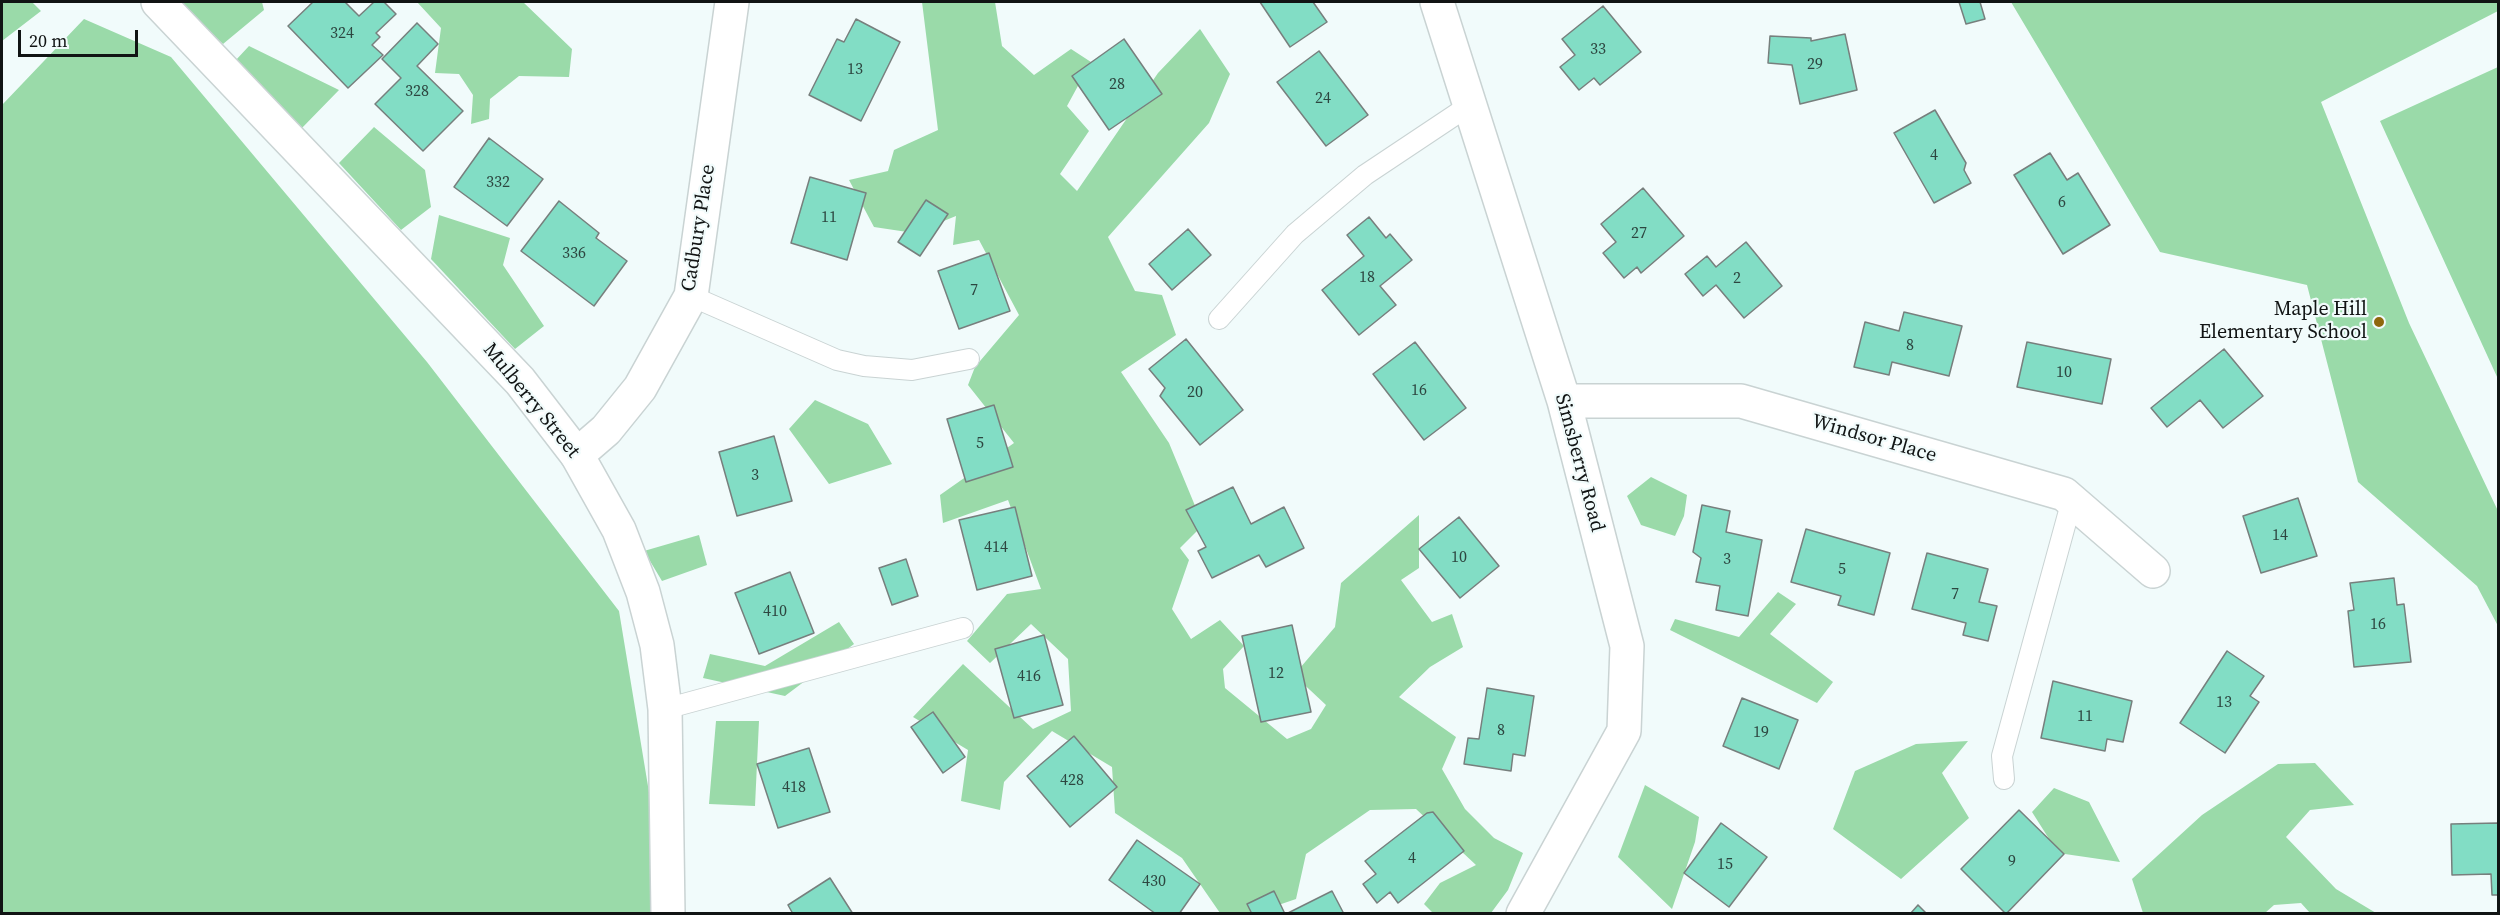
<!DOCTYPE html>
<html>
<head>
<meta charset="utf-8">
<style>
  body { margin:0 }
  #map { position:relative; width:2500px; height:915px; overflow:hidden; background:#f1fbfb; font-family:"Source Serif 4",serif }
  canvas { display:block }
  .frame { position:absolute; inset:0; border:3px solid #111414; pointer-events:none }
  .scale { position:absolute; left:18px; top:30px; width:120px; height:27px; box-sizing:border-box; border:3px solid #111414; border-top:0; padding-left:8px; font-size:18px; line-height:21px; white-space:nowrap; color:#111414; -webkit-text-stroke:4px #f1fbfb; paint-order:stroke }
</style>
</head>
<body>
<div id="map">
<canvas width="2500" height="915"></canvas>
<div class="frame"></div>
<div class="scale">20 m</div>
</div>
<script>
const ctx = document.querySelector('canvas').getContext('2d');
ctx.lineJoin = 'round';
function paint(path, color) { ctx.fillStyle = color; ctx.fill(path, 'evenodd'); }
const poly = rows => new Path2D(rows.map(r => 'M' + r).join(''));
function stroke(path, color, width, dash) { ctx.strokeStyle = color; ctx.lineWidth = width; ctx.lineCap = dash ? 'butt' : 'round'; ctx.setLineDash(dash || []); ctx.stroke(path); }
function write(font, color, halo, rows, align = 'center') {
  ctx.font = font + ' "Source Serif 4",serif'; ctx.lineWidth = 4.5; ctx.setLineDash([]); ctx.textBaseline = 'middle'; ctx.strokeStyle = halo; ctx.fillStyle = color; for (const [text, x, y, turn = 0] of rows) {
    ctx.save(); ctx.translate(x, y); ctx.rotate((+turn || 0) * Math.PI / 180); ctx.textAlign = isNaN(turn) ? turn : align; if (halo) ctx.strokeText(text, 0, 0); ctx.fillText(text, 0, 0); ctx.restore();
  }
}
paint(poly([
  [2,2,32,2,41,11,2,41],
  [175,2,262,2,264,10,223,44],
  [417,2,523,2,572,49,569,77,519,76,490,99,489,119,471,124,473,95,459,74,435,73,441,28],
  [922,2,995,2,1002,46,1034,75,1071,49,1091,62,1067,106,1089,131,1060,174,1077,191,1158,73,1200,29,1230,74,1209,123,1108,237,1135,291,1162,295,1176,335,1121,372,1169,443,1203,525,1180,548,1189,560,1172,609,1191,639,1220,620,1244,646,1223,669,1225,688,1287,739,1311,729,1326,705,1294,675,1335,627,1341,583,1419,515,1419,568,1401,580,1432,622,1452,614,1463,647,1430,667,1399,697,1456,737,1442,769,1465,809,1494,838,1523,853,1508,890,1491,913,1433,913,1424,904,1440,883,1476,865,1416,809,1370,810,1306,854,1296,899,1255,913,1220,913,1182,858,1115,813,1112,767,1052,731,1004,782,1000,810,961,801,968,750,913,717,963,664,1033,729,1071,711,1068,659,1031,624,990,663,967,641,1007,594,1041,589,1008,500,943,523,940,495,1014,443,968,385,975,367,1019,315,979,240,953,245,956,216,914,233,874,227,849,180,888,171,894,150,938,130],
  [2011,2,2498,2,2498,11,2321,102,2409,323,2498,511,2498,626,2477,586,2358,482,2307,285,2160,252],
  [84,19,171,57,427,362,619,611,669,913,2,913,2,105],
  [249,46,339,90,300,130,235,61],
  [2498,67,2498,379,2380,121],
  [374,127,425,170,431,207,401,230,339,163],
  [439,215,510,238,503,265,544,326,515,349,431,259],
  [815,400,868,424,892,464,829,484,789,429],
  [1651,477,1687,495,1684,516,1675,536,1641,525,1627,496],
  [699,535,707,565,662,581,644,551],
  [1778,592,1796,604,1770,634,1833,682,1817,703,1670,630,1675,619,1739,637],
  [839,622,854,644,785,696,703,678,710,654,765,666],
  [716,721,759,721,755,806,709,804],
  [1968,741,1942,773,1969,818,1901,879,1833,829,1855,771,1916,744],
  [2315,763,2354,805,2310,810,2286,837,2336,889,2376,913,2310,913,2301,903,2274,905,2265,913,2143,913,2132,879,2202,815,2278,764],
  [1645,785,1699,817,1695,842,1672,909,1618,857],
  [2054,788,2089,802,2120,862,2058,853,2032,812]
]), '#9adaa9');
const building = poly([
  [313,2,345,2,359,16,374,2,384,2,396,14,376,33,380,37,372,45,383,55,348,88,288,26,313,2],
  [1260,2,1313,2,1327,22,1290,47,1260,2],
  [1959,2,1980,2,1985,19,1966,24,1959,2],
  [1603,6,1641,52,1600,85,1594,78,1579,90,1560,67,1575,55,1562,39,1603,6],
  [856,19,900,42,861,121,809,95,837,39,844,42,856,19],
  [417,23,438,44,417,66,463,111,423,151,375,104,401,78,382,59,417,23],
  [1845,34,1857,90,1800,104,1792,65,1768,63,1770,36,1811,38,1811,41,1845,34],
  [1124,39,1162,94,1109,130,1072,76,1124,39],
  [1319,51,1368,115,1326,146,1277,82,1319,51],
  [1935,110,1966,163,1964,170,1971,183,1934,203,1894,133,1935,110],
  [489,138,543,179,507,226,454,187,489,138],
  [2050,153,2067,180,2078,173,2110,225,2063,254,2014,175,2050,153],
  [810,177,866,193,847,260,791,243,810,177],
  [1643,188,1684,236,1641,273,1637,267,1624,278,1603,253,1616,242,1601,224,1643,188],
  [926,200,948,214,920,256,898,242,926,200],
  [559,201,599,233,596,238,627,261,594,306,521,251,559,201],
  [1369,217,1386,238,1390,234,1412,260,1380,286,1396,305,1359,335,1322,290,1364,256,1347,235,1369,217],
  [1188,229,1211,255,1172,290,1149,264,1188,229],
  [1746,242,1782,286,1744,318,1716,285,1703,296,1685,274,1707,256,1716,267,1746,242],
  [989,253,1010,311,959,329,938,271,989,253],
  [1904,312,1962,326,1949,376,1892,362,1889,375,1854,367,1865,322,1899,331,1904,312],
  [1186,339,1243,410,1200,445,1160,396,1165,388,1149,369,1186,339],
  [1415,342,1466,408,1424,440,1373,374,1415,342],
  [2027,342,2111,359,2102,404,2017,387,2027,342],
  [2224,349,2263,396,2223,428,2200,400,2167,427,2151,408,2224,349],
  [994,405,1013,467,966,482,947,419,994,405],
  [774,436,792,501,737,516,719,452,774,436],
  [1233,487,1251,524,1284,507,1304,548,1266,567,1259,555,1212,578,1198,551,1206,547,1186,510,1233,487],
  [2298,498,2317,556,2261,573,2243,516,2298,498],
  [1702,505,1730,511,1726,532,1762,540,1748,616,1716,610,1720,586,1696,582,1701,558,1693,552,1702,505],
  [1015,507,1032,576,977,590,959,520,1015,507],
  [1459,517,1499,566,1460,598,1419,549,1459,517],
  [1806,529,1890,553,1874,615,1838,605,1841,596,1791,582,1806,529],
  [1927,553,1988,569,1979,602,1997,606,1988,641,1963,635,1966,623,1912,609,1927,553],
  [906,559,918,596,892,605,879,568,906,559],
  [790,572,814,633,759,654,735,593,790,572],
  [2394,578,2397,605,2404,604,2411,662,2354,667,2348,611,2354,610,2350,583,2394,578],
  [1292,625,1311,712,1261,722,1242,636,1292,625],
  [1044,635,1063,705,1014,718,995,649,1044,635],
  [2227,651,2264,676,2250,696,2259,702,2225,753,2180,723,2227,651],
  [2053,681,2132,701,2123,742,2107,739,2105,751,2041,738,2053,681],
  [1487,688,1534,696,1525,756,1513,754,1511,771,1464,764,1468,738,1479,739,1487,688],
  [1742,698,1798,720,1779,769,1723,746,1742,698],
  [933,712,965,757,943,773,911,727,933,712],
  [1074,736,1117,787,1070,827,1027,776,1074,736],
  [809,748,830,812,778,828,757,764,809,748],
  [2019,810,2064,854,2006,914,1961,869,2019,810],
  [1433,812,1464,851,1398,903,1390,892,1377,903,1363,884,1376,874,1365,861,1427,813,1433,812],
  [1721,823,1767,857,1729,907,1684,873,1721,823],
  [2498,823,2498,895,2492,895,2491,874,2452,875,2451,824,2498,823],
  [1137,840,1200,884,1179,914,1156,914,1109,880,1137,840],
  [830,878,853,914,793,914,788,905,830,878],
  [1274,891,1285,914,1252,914,1247,904,1274,891],
  [1332,891,1344,914,1286,914,1332,891],
  [1918,905,1927,914,1910,914,1918,905]
]);
paint(building, '#82ddc5');
stroke(building, '#777f7d', 1.5);
const lane = poly([
  [691,296,837,360,864,366,912,370,969,359],
  [1219,319,1295,234,1365,175,1470,105],
  [665,709,963,628],
  [2004,779,2002,756,2072,500]
]);
const street = poly([
  [1437,2,1564,401,1627,646,1624,731,1523,914],
  [1564,401,1741,401,2064,494,2153,571],
  [577,455,606,430,640,388,691,296,732,2]
]);
const secondary = poly([
  [158,2,520,381,577,455,619,530,643,592,657,645,665,709,668,914]
]);
stroke(lane, '#c9d3d3', 22);
stroke(street, '#c9d3d3', 36);
stroke(secondary, '#c9d3d3', 36);
stroke(lane, '#fff', 20);
stroke(street, '#fff', 33);
stroke(secondary, '#fff', 33);
for (const [x, y, r, color] of [
  [2379,322,6,"#8f680d"]
]) { const dot = new Path2D(); dot.arc(x, y, r, 0, 2 * Math.PI); ctx.fillStyle = color; ctx.fill(dot); stroke(dot, '#f1fbfb', 2); }
write('16px', '#2d4640', null, [
  ["324",342,34],
  ["33",1598,50],
  ["29",1815,65],
  ["13",855,70],
  ["28",1117,85],
  ["328",417,92],
  ["24",1323,99],
  ["4",1934,156],
  ["332",498,183],
  ["6",2062,203],
  ["11",829,218],
  ["27",1639,234],
  ["336",574,254],
  ["18",1367,278],
  ["2",1737,279],
  ["7",974,291],
  ["8",1910,346],
  ["10",2064,373],
  ["16",1419,391],
  ["20",1195,393],
  ["5",980,444],
  ["3",755,476],
  ["14",2280,536],
  ["414",996,548],
  ["10",1459,558],
  ["3",1727,560],
  ["5",1842,570],
  ["7",1955,595],
  ["410",775,612],
  ["16",2378,625],
  ["12",1276,674],
  ["416",1029,677],
  ["13",2224,703],
  ["11",2085,717],
  ["8",1501,731],
  ["19",1761,733],
  ["428",1072,781],
  ["418",794,788],
  ["4",1412,859],
  ["9",2012,862],
  ["15",1725,865],
  ["430",1154,882]
]);
write('20px', '#111414', '#f1fbfb', [
  ["Cadbury Place",699,228,-81],
  ["Mulberry Street",531,401,51],
  ["Windsor Place",1874,439,16],
  ["Simsberry Road",1579,463,75]
]);
write('20px', '#111414', '#f1fbfb', [
  ["Maple Hill",2367,310],
  ["Elementary School",2367,333]
], 'right');
</script>
</body>
</html>
